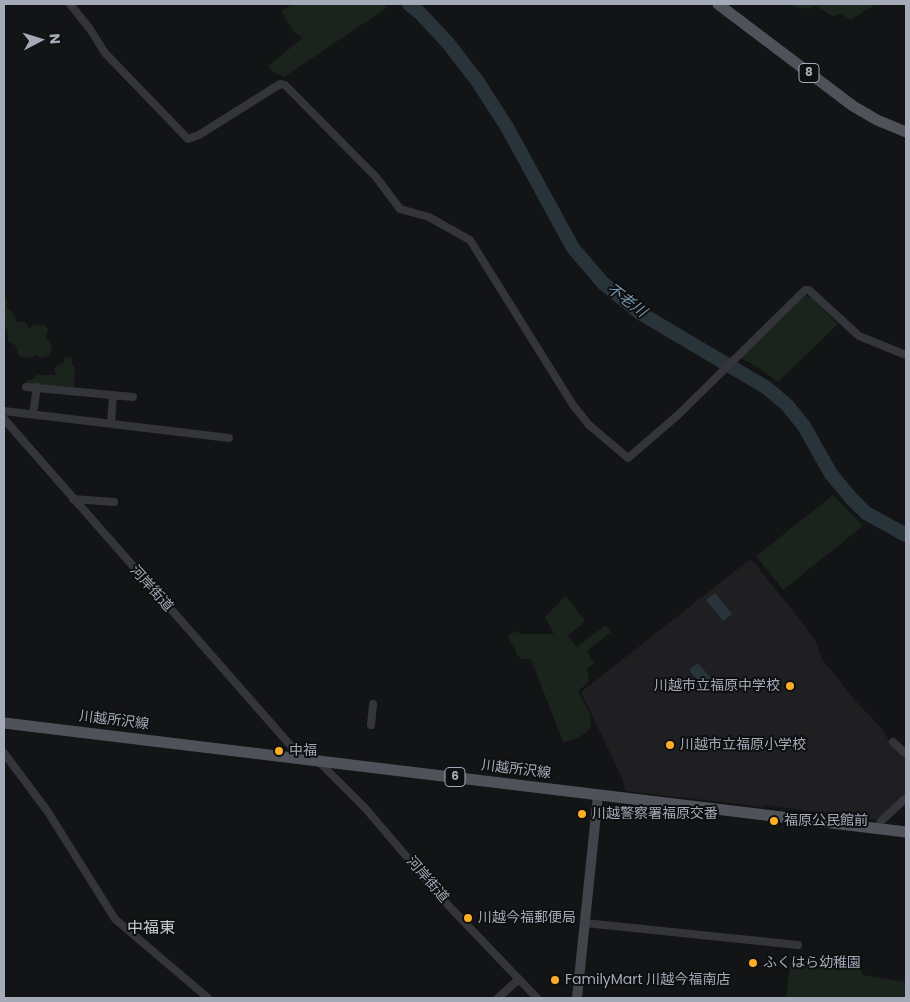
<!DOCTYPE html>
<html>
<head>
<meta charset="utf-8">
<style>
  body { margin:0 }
  #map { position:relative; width:910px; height:1002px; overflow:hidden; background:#131415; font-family:Poppins,sans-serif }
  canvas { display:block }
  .frame { position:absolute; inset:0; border:5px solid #a4aab7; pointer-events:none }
  .north { position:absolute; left:15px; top:15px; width:50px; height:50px; -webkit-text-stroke:4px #0e0f10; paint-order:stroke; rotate:85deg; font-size:14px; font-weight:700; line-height:20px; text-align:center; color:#a4aab7 }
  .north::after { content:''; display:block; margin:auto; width:18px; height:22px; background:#a4aab7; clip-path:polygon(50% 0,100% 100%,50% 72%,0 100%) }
</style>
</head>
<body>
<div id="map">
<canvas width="910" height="1002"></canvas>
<div class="frame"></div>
<div class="north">N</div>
</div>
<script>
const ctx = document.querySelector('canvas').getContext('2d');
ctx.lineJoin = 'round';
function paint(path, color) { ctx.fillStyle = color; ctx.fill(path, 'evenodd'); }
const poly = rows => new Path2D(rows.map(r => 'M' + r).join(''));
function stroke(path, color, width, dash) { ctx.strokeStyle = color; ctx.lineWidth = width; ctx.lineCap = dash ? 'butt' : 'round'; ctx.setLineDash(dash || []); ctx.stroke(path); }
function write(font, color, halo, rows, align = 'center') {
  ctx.font = font + ' Poppins,"Noto Sans JP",sans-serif'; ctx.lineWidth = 4; ctx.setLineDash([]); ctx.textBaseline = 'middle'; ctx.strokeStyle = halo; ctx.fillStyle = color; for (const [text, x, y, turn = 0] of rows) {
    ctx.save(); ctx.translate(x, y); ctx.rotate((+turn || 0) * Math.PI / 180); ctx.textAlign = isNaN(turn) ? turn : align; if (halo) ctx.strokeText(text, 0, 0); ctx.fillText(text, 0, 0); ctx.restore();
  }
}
paint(poly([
  [749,560,752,560,800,620,816,642,822,659,854,699,882,729,891,744,906,759,906,795,876,820,773,806,765,805,764,807,625,791,623,780,581,692]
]), '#1f1f22');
paint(poly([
  [293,4,384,4,388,7,284,77,273,72,268,66,303,38,294,32,281,11],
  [794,4,876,4,851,20,841,14,832,16,815,5,810,9,794,7],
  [4,294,7,301,7,308,13,313,17,322,25,322,29,329,32,326,43,324,48,329,46,336,52,346,49,356,40,358,37,355,27,358,19,356,15,345,8,341,8,331,4,325],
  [805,295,812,298,838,324,778,382,762,370,741,358],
  [65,357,72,358,72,364,75,368,74,389,46,393,26,384,28,380,32,380,37,375,56,375,54,368,64,362],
  [833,495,863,526,783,590,756,556],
  [566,596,585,621,568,636,577,647,606,625,611,632,587,651,594,664,587,669,589,682,578,691,590,714,591,728,579,738,563,742,531,659,521,659,516,653,515,646,509,642,509,635,515,631,521,634,554,634,545,617],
  [791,955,859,966,863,975,905,982,906,998,786,998]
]), '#1b241c');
paint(poly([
  [715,593,732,614,723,621,706,600],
  [698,663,716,684,707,691,689,670]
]), '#29333a');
stroke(poly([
  [409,4,420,13,448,43,478,82,507,127,573,248,603,283,640,313,767,388,787,405,804,426,831,474,851,498,866,513,906,535]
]), '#29333a', 14);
stroke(poly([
  [70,4,90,29,105,53,188,139,199,135,280,84,285,85,376,177,400,209,429,217,470,240,573,405,589,425,628,458,678,415,805,290,809,290,859,336,906,355],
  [26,387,133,397],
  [4,411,229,438],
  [33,414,37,387],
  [4,419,291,746,299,758],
  [111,423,113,395],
  [73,499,114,502],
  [371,725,373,704],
  [893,742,906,754],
  [4,753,48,812,115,919,208,998],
  [317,760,366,809,446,903,537,998],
  [878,829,881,821,906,798],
  [585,923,798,945],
  [498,998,519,979]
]), '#34353b', 8);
stroke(poly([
  [577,998,598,795]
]), '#42444b', 10);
stroke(poly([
  [718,4,853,106,877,120,906,132],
  [4,723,906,832]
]), '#50525a', 11);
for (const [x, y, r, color] of [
  [790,686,5,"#fdae24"],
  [670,745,5,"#fdae24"],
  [279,751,5,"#fdae24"],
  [582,814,5,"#fdae24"],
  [774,821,5,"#fdae24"],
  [468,918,5,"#fdae24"],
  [753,963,5,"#fdae24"],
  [555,980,5,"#fdae24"]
]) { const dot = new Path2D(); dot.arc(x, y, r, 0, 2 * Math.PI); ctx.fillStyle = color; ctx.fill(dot); stroke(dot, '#0e0f10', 2); }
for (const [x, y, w] of [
  [809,73,20],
  [455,777,20]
]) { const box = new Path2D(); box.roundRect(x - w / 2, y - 9.5, w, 19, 4); ctx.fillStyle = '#0e0f10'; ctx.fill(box); stroke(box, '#a4aab7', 1); }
write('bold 12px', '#a4aab7', null, [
  ["8",809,73],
  ["6",455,777]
]);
write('14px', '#a4aab7', '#0e0f10', [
  ["河岸街道",151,589,48],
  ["川越所沢線",114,721,7],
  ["川越所沢線",516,770,7],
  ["河岸街道",427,880,49]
]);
write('14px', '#a4aab7', '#0e0f10', [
  ["川越市立福原中学校",780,686,"right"],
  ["川越市立福原小学校",680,745],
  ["中福",289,751],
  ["川越警察署福原交番",592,814],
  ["福原公民館前",784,821],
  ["川越今福郵便局",478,918],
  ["ふくはら幼稚園",763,963],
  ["FamilyMart 川越今福南店",565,980]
], 'left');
write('italic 15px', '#799ab4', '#0e0f10', [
  ["不老川",626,301,37]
]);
write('16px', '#c5c9d2', '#0e0f10', [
  ["中福東",151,929]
]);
</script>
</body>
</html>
